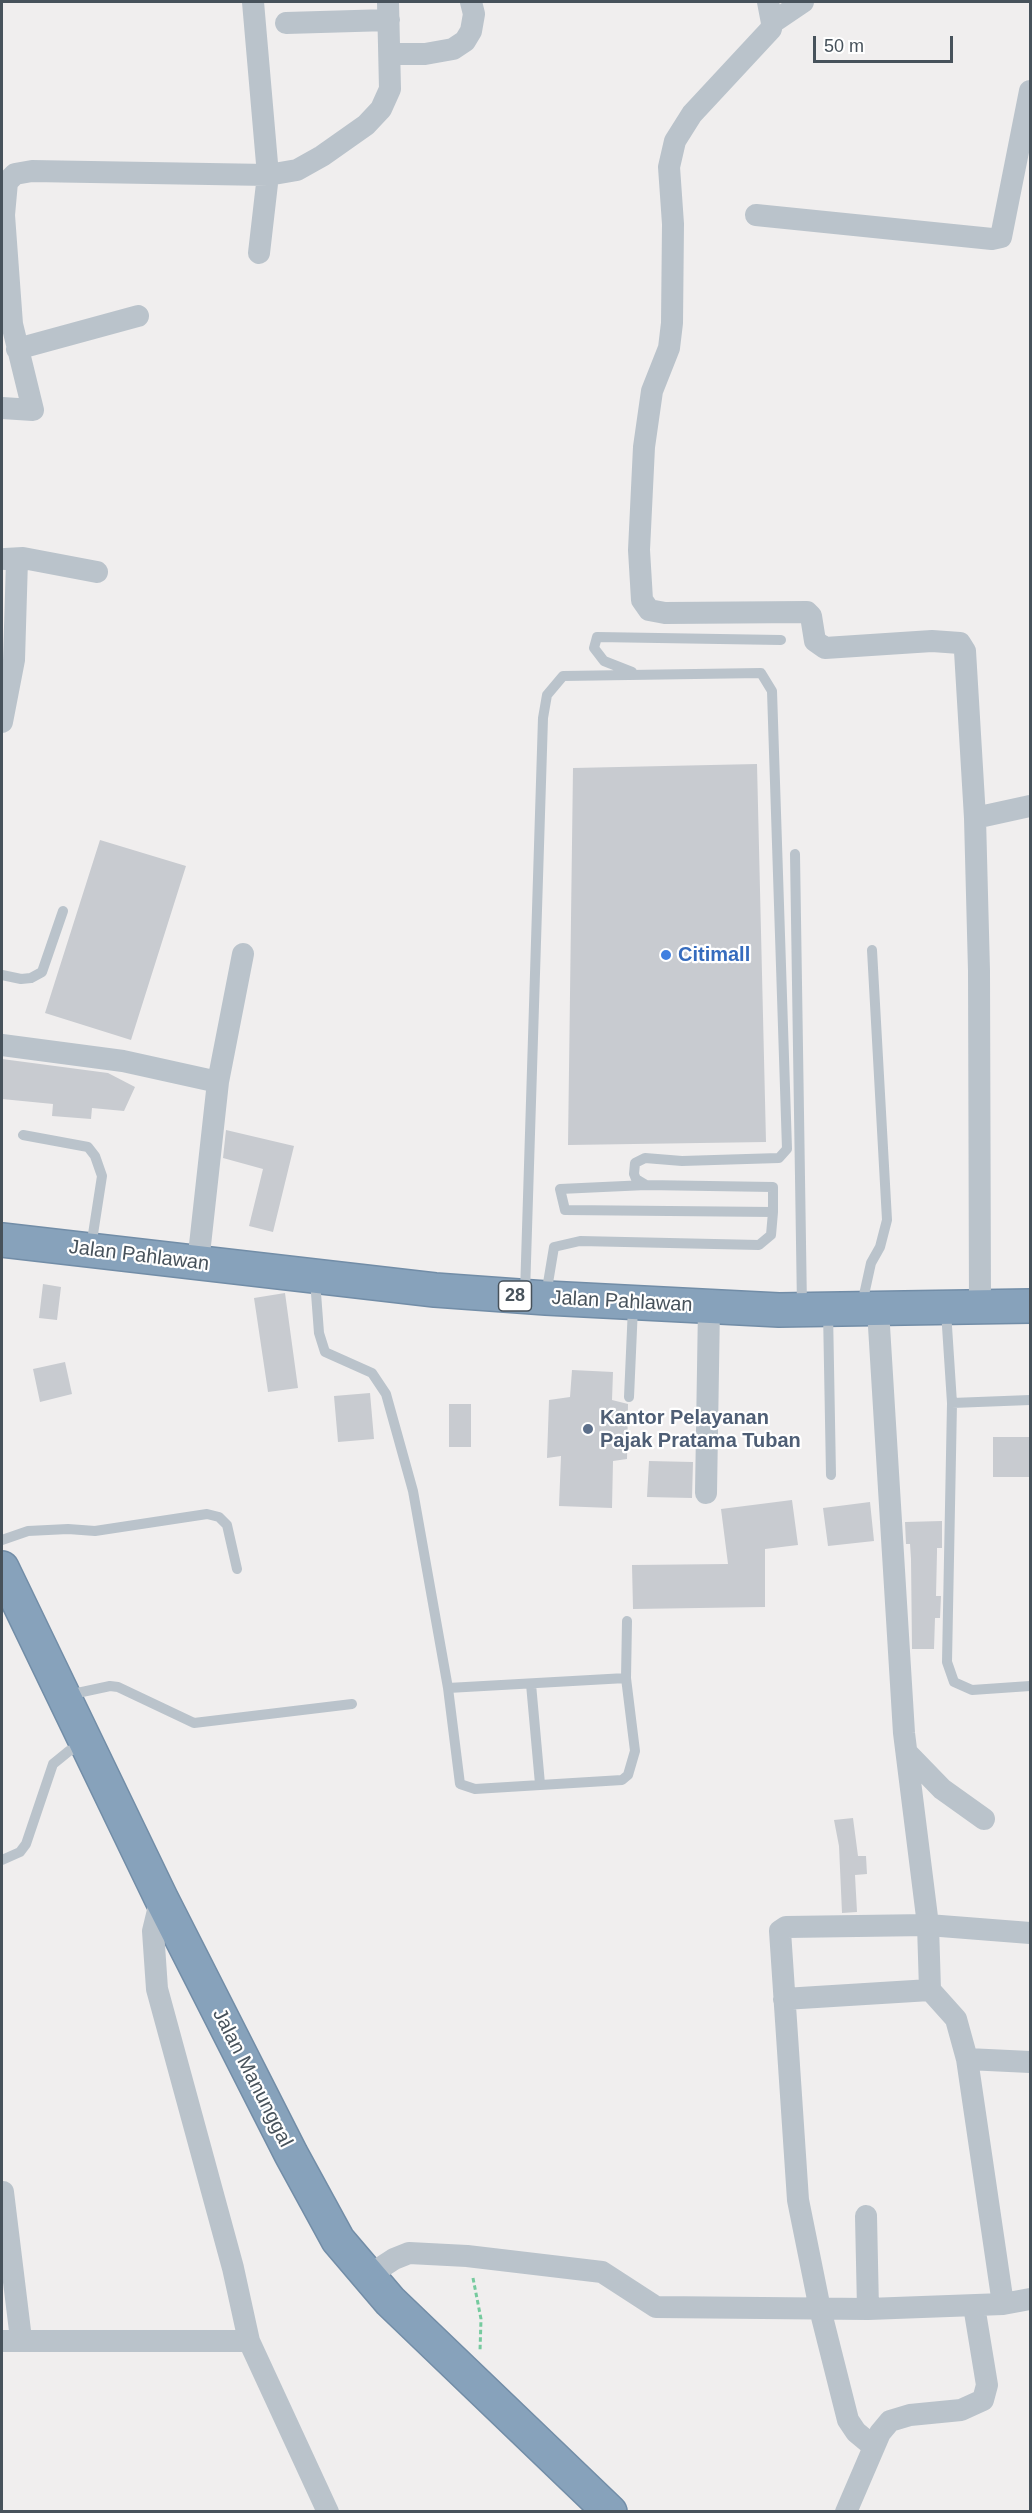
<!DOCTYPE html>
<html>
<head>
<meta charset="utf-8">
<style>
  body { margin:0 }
  #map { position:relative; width:1032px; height:2513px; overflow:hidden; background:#f0eeee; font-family:Helvetica,sans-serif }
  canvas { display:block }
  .frame { position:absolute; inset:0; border:3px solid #47525b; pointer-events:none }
  .scale { position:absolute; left:813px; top:36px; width:140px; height:27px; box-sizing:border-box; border:3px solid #47525b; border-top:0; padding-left:8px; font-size:18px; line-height:21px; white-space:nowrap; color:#47525b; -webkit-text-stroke:4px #fff; paint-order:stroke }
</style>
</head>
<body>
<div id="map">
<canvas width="1032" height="2513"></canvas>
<div class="frame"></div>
<div class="scale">50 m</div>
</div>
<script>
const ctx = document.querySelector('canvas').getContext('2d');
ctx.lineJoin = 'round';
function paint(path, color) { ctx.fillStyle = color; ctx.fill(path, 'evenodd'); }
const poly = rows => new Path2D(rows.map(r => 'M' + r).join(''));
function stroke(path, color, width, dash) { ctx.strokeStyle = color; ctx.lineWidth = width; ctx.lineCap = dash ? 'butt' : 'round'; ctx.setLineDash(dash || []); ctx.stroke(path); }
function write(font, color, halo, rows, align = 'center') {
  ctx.font = font + ' Helvetica,sans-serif'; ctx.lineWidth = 4.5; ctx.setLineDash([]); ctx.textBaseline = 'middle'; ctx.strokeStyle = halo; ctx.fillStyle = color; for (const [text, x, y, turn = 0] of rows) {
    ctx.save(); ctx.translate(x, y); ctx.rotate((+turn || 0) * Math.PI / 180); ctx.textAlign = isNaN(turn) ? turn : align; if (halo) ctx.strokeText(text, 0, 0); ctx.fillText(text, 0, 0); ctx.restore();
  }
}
paint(poly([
  [757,764,766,1142,568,1145,573,768],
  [100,840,186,866,131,1040,45,1013],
  [2,1059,108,1073,135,1087,124,1111,92,1108,91,1119,52,1116,53,1104,2,1099],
  [226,1130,294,1146,273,1232,249,1226,263,1169,223,1158],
  [43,1284,61,1287,57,1320,39,1318],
  [285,1293,298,1388,268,1392,254,1298],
  [65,1362,72,1394,40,1402,33,1369],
  [572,1370,613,1372,612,1400,628,1404,627,1459,613,1461,612,1508,559,1506,561,1456,547,1458,549,1400,570,1397],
  [370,1393,374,1439,338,1442,334,1396],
  [449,1404,471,1404,471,1447,449,1447],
  [993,1437,1030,1437,1030,1477,993,1477],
  [649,1461,693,1462,692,1498,647,1497],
  [792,1500,798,1545,765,1549,765,1607,633,1609,632,1565,728,1564,721,1509],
  [870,1502,874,1541,828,1546,823,1508],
  [942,1521,942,1548,937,1548,937,1552,936,1596,941,1596,940,1618,935,1618,934,1649,912,1649,911,1559,910,1544,906,1544,905,1522],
  [853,1818,858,1856,866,1856,867,1874,855,1875,857,1912,842,1913,839,1846,834,1820]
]), '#c8cbd0');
const highway = poly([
  [2,1240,435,1290,546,1298,779,1310,1030,1306],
  [2,1568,161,1898,291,2154,338,2240,390,2301,610,2512]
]);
stroke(highway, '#728da7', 36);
stroke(poly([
  [473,2278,481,2319,480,2351]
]), '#76ca9e', 3, [4.5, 3]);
stroke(poly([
  [632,672,604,661,594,648,597,637,781,640],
  [795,854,802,1307],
  [2,975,21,979,31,978,42,972,63,911],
  [23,1135,88,1147,95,1156,102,1176,91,1247],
  [315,1280,319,1333,325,1352,372,1373,386,1394,413,1491,448,1688,460,1784,475,1789,622,1780,628,1775,635,1751,626,1678,627,1621],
  [525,1293,543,718,547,695,563,676,761,673,772,691,787,1149,779,1158,682,1161,645,1158,635,1163,634,1174,636,1179,646,1185],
  [546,1295,554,1247,580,1241,759,1245,771,1235,773,1212,773,1187,646,1185,560,1189,565,1210,773,1212],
  [862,1304,871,1263,880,1247,887,1220,872,950],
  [828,1311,831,1475],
  [946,1311,952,1403,947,1662,954,1682,972,1690,1030,1686],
  [629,1397,633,1307],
  [952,1403,1030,1400],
  [2,1540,28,1531,68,1529,95,1531,207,1514,219,1517,227,1525,237,1569],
  [531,1684,540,1784],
  [448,1688,626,1678],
  [68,1695,110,1686,118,1687,194,1723,352,1704],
  [2,1860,20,1852,26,1844,53,1764,69,1751,85,1745]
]), '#bac3cb', 10);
stroke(poly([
  [253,2,268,175,259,253],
  [768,2,772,23,771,29,692,114,675,141,669,167,673,224,672,323,669,348,652,391,644,447,639,550,642,600,649,610,665,613,807,612,811,616,815,641,825,648,932,641,960,643,965,651,975,818,979,971,980,1307],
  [286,23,389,20],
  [772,23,803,2],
  [390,54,425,54,453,49,465,41,471,31,474,14,471,2],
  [756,215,992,239,1001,237,1030,91],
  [17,349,138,316],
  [2,408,33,410,12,324,4,215,7,182,15,174,32,171,268,175,297,170,322,156,366,125,381,109,390,89,388,2],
  [5,559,23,558,97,572],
  [2,722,14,660,17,560],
  [975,818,1030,806],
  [2,1045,123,1061,218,1082],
  [198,1263,218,1082,243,954],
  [878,1310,904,1733,928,1925,930,1990,956,2019,967,2059,1003,2304,1030,2299],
  [706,1493,709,1307],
  [908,1754,942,1789,984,1819],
  [161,1898,153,1931,157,1989,233,2268,249,2341,328,2512],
  [784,1999,930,1990],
  [967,2059,1030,2062],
  [3,2192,21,2339],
  [866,2216,868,2309],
  [368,2276,394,2259,409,2253,467,2256,602,2272,656,2307,868,2309,1003,2304],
  [2,2341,249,2341],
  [874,2447,856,2432,848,2420,820,2309,798,2200,780,1931,786,1927,928,1925,1030,1933],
  [846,2512,880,2433,890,2421,910,2415,961,2410,983,2400,987,2385,974,2306]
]), '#bac3cb', 22);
stroke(highway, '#87a2bb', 33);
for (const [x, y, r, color] of [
  [666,955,6,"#3f7fe0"],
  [588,1429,6,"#5c6f8a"]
]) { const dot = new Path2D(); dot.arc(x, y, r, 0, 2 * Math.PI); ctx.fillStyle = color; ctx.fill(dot); stroke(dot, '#fff', 2); }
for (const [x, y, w] of [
  [515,1296,33]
]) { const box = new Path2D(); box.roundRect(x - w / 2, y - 15, w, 30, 4.5); ctx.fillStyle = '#fff'; ctx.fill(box); stroke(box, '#47525b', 1.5); }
write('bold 18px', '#47525b', null, [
  ["28",515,1296]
]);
write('bold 20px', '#366cbe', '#fff', [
  ["Citimall",678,955]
], 'left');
write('20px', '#47525b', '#fff', [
  ["Jalan Pahlawan",139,1256,7],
  ["Jalan Pahlawan",622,1302,3],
  ["Jalan Manunggal",252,2078,63]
]);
write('bold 20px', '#4e5e75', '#fff', [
  ["Kantor Pelayanan",600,1418],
  ["Pajak Pratama Tuban",600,1441]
], 'left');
</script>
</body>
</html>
